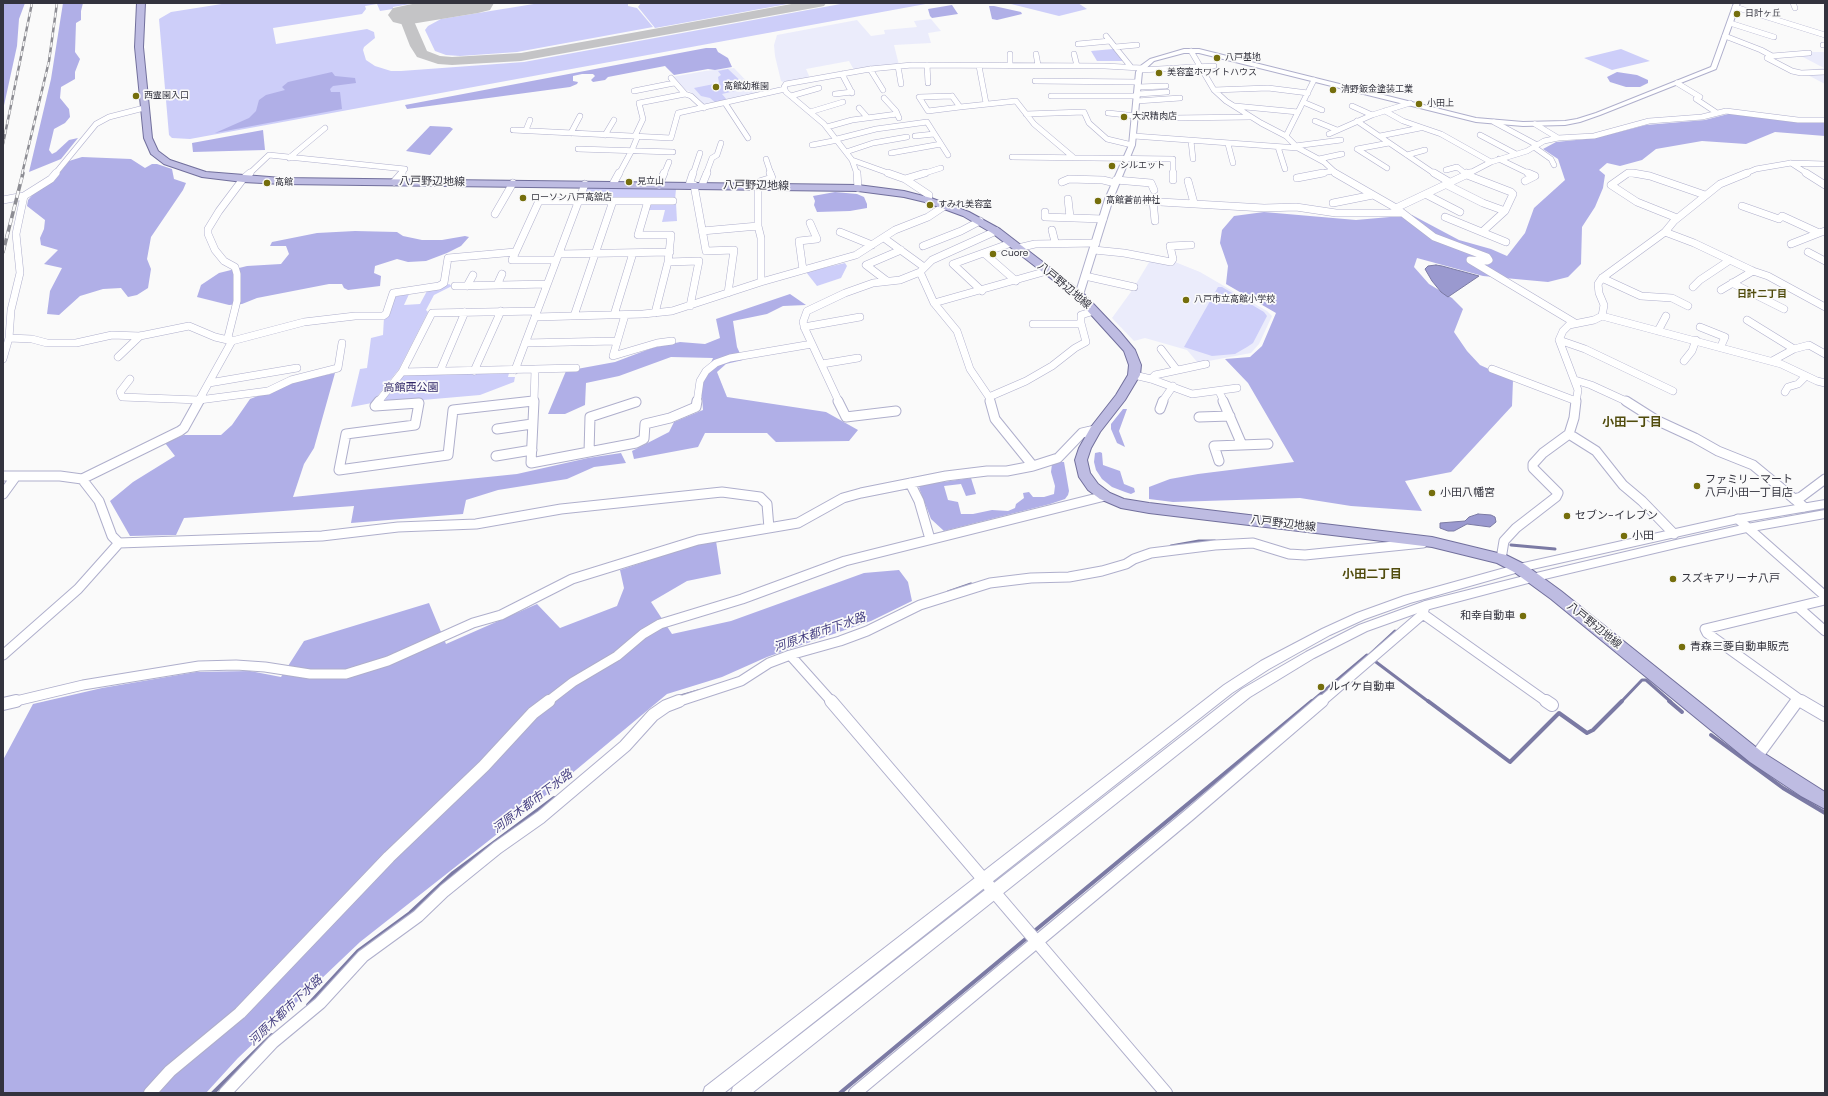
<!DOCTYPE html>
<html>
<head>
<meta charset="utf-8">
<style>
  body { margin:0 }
  #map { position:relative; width:1828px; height:1096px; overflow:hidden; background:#fafafa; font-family:Poppins,sans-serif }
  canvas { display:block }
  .frame { position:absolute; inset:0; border:4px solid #33333e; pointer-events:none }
</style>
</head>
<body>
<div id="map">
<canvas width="1828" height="1096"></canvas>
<div class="frame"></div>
</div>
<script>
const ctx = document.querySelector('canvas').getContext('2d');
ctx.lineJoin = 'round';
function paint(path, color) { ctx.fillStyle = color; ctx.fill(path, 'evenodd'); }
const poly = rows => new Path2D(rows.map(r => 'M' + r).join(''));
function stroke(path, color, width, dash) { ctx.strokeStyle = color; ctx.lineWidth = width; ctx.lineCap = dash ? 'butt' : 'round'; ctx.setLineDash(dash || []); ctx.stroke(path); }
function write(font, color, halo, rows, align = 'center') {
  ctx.font = font + ' Poppins,"Noto Sans JP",sans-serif'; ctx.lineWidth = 3.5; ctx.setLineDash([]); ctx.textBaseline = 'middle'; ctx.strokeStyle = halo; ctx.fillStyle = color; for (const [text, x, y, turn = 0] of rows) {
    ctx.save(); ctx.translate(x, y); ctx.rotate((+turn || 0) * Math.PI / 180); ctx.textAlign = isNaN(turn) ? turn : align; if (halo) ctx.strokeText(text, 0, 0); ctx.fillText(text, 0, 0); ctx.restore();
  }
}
paint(poly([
  [931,19,941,31,928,33,931,43,894,45,899,65,854,70,849,61,806,69,810,78,783,82,781,81,775,56,774,45,777,35,857,20,871,36,885,34,884,30,917,27,914,21],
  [1806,52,1825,52,1825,84,1800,71,1824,68,1799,55],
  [734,68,759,94,706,105,703,104,689,91,684,90,672,77,705,71],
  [1151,259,1172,264,1175,262,1200,272,1267,311,1272,316,1259,344,1251,353,1198,363,1187,350,1145,338,1134,341,1112,318,1133,289]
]), '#ebecfb');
paint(poly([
  [228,3,416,3,393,7,393,9,380,11,377,4,365,6,366,9,362,14,273,28,276,44,367,29,374,32,375,38,364,47,363,50,366,60,375,66,391,71,401,71,524,62,846,3,931,3,190,139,172,138,169,135,159,19,171,12],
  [540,3,628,3,628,6,637,8,653,27,517,52,460,56,446,55,435,51,425,30,428,26,441,19],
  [641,3,793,3,655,28,638,7],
  [1007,3,1078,3,1087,9,1059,16],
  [1113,49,1123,61,1097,61,1091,51],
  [1621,49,1650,61,1612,70,1584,58],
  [728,69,748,88,722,94,727,100,716,103,710,98,701,96,694,88,719,83,718,77,721,75,718,71],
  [587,188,676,189,675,200,583,199],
  [676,203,677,221,662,222,665,210,649,210,651,204],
  [845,263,847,266,841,278,817,286,806,272],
  [449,284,452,286,434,295,426,310,428,312,426,316,399,369,372,403,351,407,360,369,367,368,371,338,383,335,384,317,389,316,395,297,410,292,404,305,420,304,427,291,441,288],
  [1218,287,1222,287,1264,312,1267,316,1253,343,1247,347,1235,354,1212,356,1184,347],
  [509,373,508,377,515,377,514,382,480,395,411,401,386,401,385,399,401,376,404,375]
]), '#cdcef9');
paint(poly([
  [3,3,25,3,19,19,17,46,3,110],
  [63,3,83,3,81,11,81,20,76,23,75,52,80,59,75,72,75,79,61,87,60,98,69,109,70,117,65,123,54,129,49,150,52,154,56,152,69,140,78,138,61,159,29,172,51,79],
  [952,5,958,14,932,18,930,16,928,9],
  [989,6,994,6,1021,12,1022,14,997,20,992,19],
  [706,48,716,48,718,52,728,58,732,67,715,70,708,69,674,75,665,66,608,77,605,80,593,82,591,80,595,76,593,74,582,74,573,76,573,81,578,82,577,84,570,87,407,109,405,105],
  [332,72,335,76,355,78,356,83,333,86,330,89,331,92,340,92,342,109,215,133,249,118,256,111,259,100,266,95,285,90,282,87,288,82],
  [1617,72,1637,75,1648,80,1648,83,1640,87,1626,87,1610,82,1607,77],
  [1732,113,1825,122,1825,136,1775,132,1746,144,1702,141,1656,149,1642,160,1620,166,1607,163,1599,170,1605,175,1603,188,1595,207,1582,227,1581,264,1568,277,1548,282,1483,276,1417,258,1414,267,1429,284,1452,298,1463,309,1454,332,1467,351,1480,365,1513,380,1512,406,1451,472,1405,481,1422,511,1351,506,1300,498,1173,502,1149,499,1149,487,1170,479,1198,474,1294,462,1248,383,1225,359,1250,357,1262,346,1276,313,1226,284,1228,266,1220,243,1222,230,1234,216,1264,212,1356,220,1412,215,1459,240,1491,249,1507,256,1525,233,1534,208,1565,180,1558,159,1543,149,1556,142,1596,138,1646,125,1705,120],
  [430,126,450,127,453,129,430,155,406,151],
  [263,130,265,150,193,152,192,143],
  [82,157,131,159,145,168,152,164,157,164,172,169,174,179,186,183,183,190,151,237,147,259,151,269,148,288,137,295,128,297,121,288,103,289,80,296,59,315,47,314,50,291,62,268,44,264,58,250,41,245,40,238,44,229,45,220,27,206,28,200,35,192,53,181,69,161],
  [835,192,857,194,864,197,867,204,867,208,850,211,817,212,814,205,815,201,813,196],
  [355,231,397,232,403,236,422,240,442,240,465,236,469,237,461,246,447,253,426,261,408,262,397,259,375,266,374,273,381,276,380,286,348,290,344,288,342,284,329,284,257,298,242,304,229,305,197,297,201,285,219,273,247,266,281,264,289,254,286,246,270,246,272,242,317,233],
  [790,294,806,305,783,306,767,314,733,321,737,347,743,360,726,364,717,372,727,397,826,412,858,430,849,441,776,442,767,433,705,433,698,447,634,459,632,451,669,432,674,422,703,410,701,385,713,358,671,357,619,376,586,383,585,405,565,414,548,414,566,371,615,362,652,348,680,342,705,344,720,338,716,319],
  [335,373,314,448,304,464,293,497,517,474,588,458,621,453,626,463,594,467,567,479,498,490,466,500,463,514,351,523,354,506,184,518,176,535,130,536,110,501,133,482,175,456,165,443,184,435,221,435,232,425,250,399,297,381],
  [1123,409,1127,409,1119,431,1125,447,1117,443,1111,429,1111,424],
  [1100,452,1102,453,1103,465,1120,471,1124,484,1134,488,1135,492,1131,494,1125,492,1112,487,1102,479,1096,470,1094,462,1095,453],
  [1061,462,1064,462,1069,491,1068,495,1065,499,1050,504,944,531,931,519,919,488,921,485,971,478,976,494,966,496,961,484,944,486,948,500,958,502,961,514,973,514,992,510,1008,511,1015,508,1016,504,1024,498,1023,493,1029,492,1033,497,1044,497,1054,494,1055,486,1051,472,1052,464],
  [716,541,721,574,687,581,651,602,672,634,731,621,864,573,899,570,908,582,912,601,871,621,767,657,722,677,667,694,534,805,360,942,238,1058,206,1093,3,1093,3,760,33,704,102,688,196,672,250,671,281,677,304,641,429,603,446,644,537,604,560,628,617,606,624,588,620,570,695,545]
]), '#b0afe7');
const water = poly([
  [1436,265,1442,266,1479,276,1448,297,1441,292,1432,281,1425,269,1428,266,1436,265],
  [1478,514,1491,515,1495,517,1496,522,1490,527,1467,524,1454,531,1448,531,1440,528,1440,523,1465,521,1469,517,1478,514]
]);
paint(water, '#9a99cf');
stroke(water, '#7b7aa4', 1);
stroke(poly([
  [1511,545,1555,549],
  [1171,546,1199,541,1215,541],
  [948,592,971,584],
  [1368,656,1395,631],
  [1372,659,1429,702],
  [677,697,698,691],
  [1311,702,1367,655],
  [1621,702,1642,680,1646,680,1671,702]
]), '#7b7aa4', 3);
stroke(poly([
  [1428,701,1510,762,1559,713,1587,733,1593,730,1622,701],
  [1669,701,1682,712],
  [1711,735,1783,788,1825,813],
  [1032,933,1312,701],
  [308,1005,358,951,410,913,453,873,554,798],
  [213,1093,272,1035],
  [840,1093,1028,937]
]), '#7b7aa4', 4);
paint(poly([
  [797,3,826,3,824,6,819,7,521,61,452,65,438,64,417,57,410,46,398,15,400,12,405,11,410,12,427,51,440,56,452,57,521,53,797,3]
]), '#c4c4c6');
paint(poly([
  [417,3,494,3,490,10,478,13,405,25,393,22,388,15,393,8,417,3]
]), '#c4c4c6');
const minorFar3 = poly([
  [1793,3,1795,8],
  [1735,7,1825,35],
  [1730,23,1774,37],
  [1106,36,1131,67],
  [1725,36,1761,50,1772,56,1767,58,1792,71,1801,73,1825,72],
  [1078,44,1110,41],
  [1823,45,1825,45],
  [1115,47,1137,45],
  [1191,51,1214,90,1226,101,1261,123,1286,136,1298,148,1324,162,1337,174],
  [1010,54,1010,66],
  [1036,54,1038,65],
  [1074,54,1077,66],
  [1772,56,1809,53],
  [927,65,928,83],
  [898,66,901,84],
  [979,66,986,103],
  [870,69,883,90],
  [1140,70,1214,66],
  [842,74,852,93],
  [671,78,685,94,691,96,704,108],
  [1035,81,1138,82],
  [1677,83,1700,97,1696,99,1717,113],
  [1138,87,1166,86],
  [1214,90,1268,88,1308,93],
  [634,91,674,83],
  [835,94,852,92],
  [1138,94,1167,92],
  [791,96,819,88],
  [952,96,960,107,928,111,919,97,952,96],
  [1051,96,1137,96],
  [884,98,896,111,899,118],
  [1137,101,1180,98],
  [1303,102,1322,110],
  [725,103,748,138],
  [1235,106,1298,112],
  [1352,106,1372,115],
  [960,107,1016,101,1034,124,1073,157],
  [859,108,867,117],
  [1385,111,1403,121,1441,134,1491,162],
  [810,112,843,102],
  [1108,113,1136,116],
  [1026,114,1084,112,1089,123,1107,139,1132,145],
  [1136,116,1173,118,1250,117],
  [1315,121,1337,130],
  [1357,121,1435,174],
  [1494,122,1537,145],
  [1535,124,1558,138],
  [827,127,852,120,897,114],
  [513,130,671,138,678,113,785,89],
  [526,130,530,120],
  [571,133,580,116],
  [1329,134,1372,115,1410,103],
  [605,135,614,120],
  [1480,135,1516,154],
  [915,136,934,134],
  [1134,136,1298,148],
  [1286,136,1314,80],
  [1380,136,1420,128],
  [837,139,876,129,927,122,948,155],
  [1191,141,1193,159],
  [1228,144,1233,163],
  [812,145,838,140],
  [1295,146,1341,140],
  [1278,147,1285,169],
  [1534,147,1551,159,1554,165],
  [578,149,673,152],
  [846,152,873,143,907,137],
  [891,153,941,144],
  [1407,155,1425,150],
  [1012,157,1173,159,1173,174],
  [289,158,325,128],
  [766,159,771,174],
  [1319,159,1342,154],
  [1499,159,1530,174],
  [852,160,891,174],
  [1791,163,1808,174],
  [1387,168,1357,149,1389,143],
  [1446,170,1457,167,1466,174],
  [55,174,96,124,109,117,144,108],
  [249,174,269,155,405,169,401,174],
  [619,174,632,150,637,138,635,136,643,119,639,103,685,94],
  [664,174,669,162],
  [693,174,700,153],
  [706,174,712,158,717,155,721,143],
  [857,174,852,160,824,124,786,92,784,87,786,84,870,69,912,65,1105,66,1141,68],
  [922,174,941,168],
  [1318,174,1332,171],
  [1468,174,1491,162,1527,151,1544,141,1558,138,1594,136,1649,121,1702,117,1726,111,1798,120,1825,120],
  [1627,174,1638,174],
  [1744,174,1756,169,1791,163,1825,164]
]);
const minorFar2 = poly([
  [857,173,858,188],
  [888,173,905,179,929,195,928,200],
  [1173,173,1173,180],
  [1335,173,1396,208,1434,237,1487,257,1489,260,1487,261,1470,260,1575,323],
  [1434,173,1451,183],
  [1466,173,1467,175,1511,192,1513,194,1505,211],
  [1806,173,1825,185],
  [1297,178,1323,173],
  [905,179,925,173],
  [1116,180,1151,183,1154,190],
  [1188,181,1194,203],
  [1525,181,1535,176,1528,173],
  [394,182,402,173],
  [1062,182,1069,179,1103,180,1115,183],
  [613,184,619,173],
  [659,185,664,173],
  [689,185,693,173],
  [694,185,706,251,734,250,728,293],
  [702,185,707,173],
  [1447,185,1483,203,1505,211,1482,232],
  [1427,195,1460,212],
  [1068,199,1070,217],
  [1109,199,1264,208,1296,207,1336,213,1402,213],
  [3,200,24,196,51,179,56,173],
  [648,201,638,235,671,235,668,262,699,261,690,306],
  [1153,201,1155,221],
  [1333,203,1373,195],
  [1742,206,1779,219,1782,216,1819,233,1825,231],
  [1396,208,1470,173],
  [1045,212,1045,217,1103,219],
  [495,214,513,183],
  [1445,217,1506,242],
  [1677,218,1637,202,1611,185,1628,173,1633,173,1650,176,1705,195],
  [1052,230,1055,242],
  [702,231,758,226],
  [840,232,872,245],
  [1665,232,1694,243,1753,271,1768,276,1825,307],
  [884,238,924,267],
  [1791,244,1819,233],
  [923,246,961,231,980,221],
  [1018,248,1035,244,1096,243],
  [1094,250,1124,253,1171,262,1173,259,1170,246,1191,245],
  [1808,252,1825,261],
  [984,253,1016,281],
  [559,254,670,252],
  [556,260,512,260,539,201,673,201],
  [803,270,799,241,817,239,810,223],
  [1085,276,1134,287],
  [1602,278,1641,296,1672,298,1688,306],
  [887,281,866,265,901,250],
  [761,282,761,238,758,226,758,190,759,182,772,178,770,173],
  [1732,283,1784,309],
  [497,285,502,274],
  [455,286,547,284],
  [467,286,473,275],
  [1693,287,1700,280,1730,260],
  [1721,290,1753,271],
  [982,291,953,264,1011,243],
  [934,303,1047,271],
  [655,313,668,262],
  [614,315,633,253],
  [625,315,613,356,657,343,672,341],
  [574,316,613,201],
  [1602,316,1604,305,1599,293,1598,284,1602,278,1665,232,1674,221,1720,184,1747,173],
  [535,317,643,314,672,311,761,282,856,255,895,230,928,217,946,205],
  [1747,320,1794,349],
  [1033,324,1081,324],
  [804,327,860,317],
  [1700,327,1725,337,1721,346],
  [1658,331,1666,316],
  [9,338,32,339,47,343,76,343,112,335,140,336,189,326,215,337,232,341,304,322,355,316,383,316,386,314,393,293,439,286,444,283,448,258,515,252],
  [1559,340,1585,349,1673,391],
  [232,341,228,337,237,301,237,274,235,267,224,261,215,250,208,234,208,229,219,211,243,179,250,173],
  [525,343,616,341],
  [1161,349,1177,370],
  [118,357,140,336],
  [3,359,9,338,11,310,20,273,16,234,24,196],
  [1684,361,1692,351,1696,340],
  [1772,361,1794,349,1809,345,1825,354],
  [822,364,858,358],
  [535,369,576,368],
  [1492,369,1576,401],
  [515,370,585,184],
  [440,371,465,312],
  [474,371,501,311],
  [402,372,535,369,534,402],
  [1134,375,1151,379,1192,394,1237,388],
  [130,379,120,392,122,397,199,400,268,391,291,380,338,368,342,343],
  [1151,379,1155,375,1206,364],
  [1575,380,1591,385,1628,402],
  [209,383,297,368],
  [1219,391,1224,402],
  [1785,392,1788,387,1798,384,1806,376],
  [989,397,1026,381,1052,366,1075,348,1086,342,1081,323,1081,315,1094,311],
  [198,402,232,341],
  [378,402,402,372,432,313,537,311],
  [526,402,533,401],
  [697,402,700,381,706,371,716,363,730,358,812,344],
  [839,402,805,329,803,322,807,311,845,293,873,283,900,280,920,272],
  [990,402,989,397,970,369,957,331,934,303,920,272,932,260,996,231],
  [1162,402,1173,386],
  [1576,402,1578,390,1559,340,1563,331,1569,325,1594,320,1602,316,1781,364,1817,381,1825,383]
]);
const minorFar1 = poly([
  [379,401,375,406,419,403,415,425,346,434,339,470,448,455,453,410,533,401],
  [534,401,531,463,636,443,644,439,645,424,670,418,696,407,697,401],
  [838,401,846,417,896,411],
  [990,401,995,419,1033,466],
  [1223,401,1242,445],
  [1626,401,1656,420,1695,438,1718,451,1753,465,1804,507],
  [1160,409,1163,401],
  [1199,417,1230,416],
  [497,429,532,424],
  [1569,434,1596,451,1623,485,1642,501,1674,534],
  [589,452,590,417,636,402],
  [496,456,532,450],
  [1219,461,1214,446,1268,444],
  [3,476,60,476,82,479,180,431,184,428,199,401],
  [82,479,99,501,112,536,119,543],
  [910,483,919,501,930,539],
  [3,494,16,476],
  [1794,499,1801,497,1825,479],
  [1738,519,1825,596],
  [1501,559,1504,541,1516,528,1556,497,1558,493,1533,468,1533,464,1543,453,1569,434,1574,418,1576,401],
  [1798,607,1825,631],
  [1423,614,1547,702],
  [3,655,78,589,119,543,322,536,398,527,476,524,561,509,722,492,760,497,767,504,769,528],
  [790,655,832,702],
  [12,702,83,685,199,666,236,665,265,667,310,674,346,674,388,661,473,623,501,615,572,579,698,540,798,523,843,498,861,493,946,476,987,471,1007,471,1033,466,1058,458,1082,433,1095,430],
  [547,702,573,682,617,656,643,634,660,624,742,599,845,561,1105,496],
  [677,702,741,681,769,663,790,655,840,641,867,631,920,605,990,583,1031,578,1069,577,1102,571,1126,564,1134,559,1151,553,1215,545,1253,543,1289,554,1305,555,1423,543],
  [1321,702,1423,614,1425,606],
  [1796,702,1798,699],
  [1803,702,1707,633,1705,629,1825,600]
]);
const minor = poly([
  [831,701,1166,1093],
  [1546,701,1552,705],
  [1801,701,1825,715],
  [3,704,16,701],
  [1756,757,1797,701],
  [150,1093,170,1071,240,1013,389,857,484,766,533,713,549,701],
  [225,1093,273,1042,320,1003,363,956,418,916,444,891,497,848,541,817,625,746,653,715,666,706,679,701],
  [855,1093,1189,815,1322,701]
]);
const tertiary = poly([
  [1734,3,1740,3,1716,69,1600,115,1580,122,1565,125,1523,126,1476,122,1199,53,1184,53,1154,61,1142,72,1135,145,1113,199,1083,295,1079,298,1075,295,1105,199,1129,145,1136,72,1139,67,1150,59,1184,49,1199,49,1476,118,1523,122,1565,121,1577,119,1596,113,1711,67,1734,3],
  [1825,500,1825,508,1738,523,1519,572,1410,603,1365,619,1330,635,1269,669,1232,693,724,1093,703,1093,705,1087,1224,685,1261,661,1322,629,1357,613,1404,596,1519,564,1738,515,1825,500],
  [1825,510,1825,518,1747,532,1680,547,1532,582,1426,610,1367,631,1314,658,1250,697,752,1093,731,1093,733,1087,1242,689,1306,652,1359,625,1425,601,1532,574,1680,539,1747,524,1825,510]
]);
const primary = poly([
  [137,3,145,3,143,47,152,138,158,151,170,160,206,172,282,178,858,185,904,191,931,198,969,212,1000,229,1083,293,1120,332,1135,350,1141,365,1140,375,1125,400,1100,432,1091,448,1087,460,1090,473,1098,484,1110,493,1124,499,1149,503,1432,537,1506,555,1524,564,1561,591,1762,752,1825,792,1825,809,1801,796,1750,762,1551,599,1514,572,1497,563,1432,547,1149,513,1121,508,1100,499,1088,490,1079,477,1075,460,1079,448,1091,427,1116,395,1128,375,1129,365,1124,351,1075,297,992,233,963,216,925,202,904,197,858,191,282,184,243,182,202,177,164,164,151,154,144,138,135,47,137,3]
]);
stroke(minorFar3, '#afafcc', 6);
stroke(minorFar2, '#afafcc', 8);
stroke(minorFar1, '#afafcc', 11);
stroke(minor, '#afafcc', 14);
stroke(tertiary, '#afafcc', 2);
stroke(primary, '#716f9c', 2);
stroke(minorFar3, '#fff', 5);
stroke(minorFar2, '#fff', 7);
stroke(minorFar1, '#fff', 9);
stroke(minor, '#fff', 12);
paint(tertiary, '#fff');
paint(primary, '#bebce2');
const railFar1 = poly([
  [3,144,32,3],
  [22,174,49,61,57,3]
]);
const rail = poly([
  [3,252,23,173]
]);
stroke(railFar1, '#8d8d93', 2.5);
stroke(rail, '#8d8d93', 3.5);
stroke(railFar1, '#fafafa', 1.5, [5]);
stroke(rail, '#fafafa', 2.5, [7]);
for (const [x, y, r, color] of [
  [1737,14,4,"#756e0c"],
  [1217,58,4,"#756e0c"],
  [1159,73,4,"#756e0c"],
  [716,87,4,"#756e0c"],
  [1333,90,4,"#756e0c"],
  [136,96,4,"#756e0c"],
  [1419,104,4,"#756e0c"],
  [1124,117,4,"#756e0c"],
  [1112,166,4,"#756e0c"],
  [629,182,4,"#756e0c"],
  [267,183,4,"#756e0c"],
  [523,198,4,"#756e0c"],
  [1098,201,4,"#756e0c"],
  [930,205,4,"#756e0c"],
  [993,254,4,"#756e0c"],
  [1186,300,4,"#756e0c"],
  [1697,486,4,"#756e0c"],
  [1432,493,4,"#756e0c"],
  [1567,516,4,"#756e0c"],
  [1624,536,4,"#756e0c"],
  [1673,579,4,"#756e0c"],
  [1523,616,4,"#756e0c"],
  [1682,647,4,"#756e0c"],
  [1321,687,4,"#756e0c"]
]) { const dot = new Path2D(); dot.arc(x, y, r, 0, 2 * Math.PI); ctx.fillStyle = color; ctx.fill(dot); stroke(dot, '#fafafa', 1.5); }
write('9px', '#33333e', '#fafafa', [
  ["日計ヶ丘",1745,14],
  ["八戸基地",1225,58],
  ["美容室ホワイトハウス",1167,73],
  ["高館幼稚園",724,87],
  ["清野鈑金塗装工業",1341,90],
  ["西霊園入口",144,96],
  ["小田上",1427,104],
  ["大沢精肉店",1132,117],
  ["シルエット",1120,166],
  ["見立山",637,182],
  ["高館",275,183],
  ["ローソン八戸高舘店",531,198],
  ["髙館蒼前神社",1106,201],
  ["すみれ美容室",938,205],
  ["Cuore",1001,254],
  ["八戸市立高館小学校",1194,300]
], 'left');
write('bold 10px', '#514c0d', '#fafafa', [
  ["日計二丁目",1762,294]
]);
write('11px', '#33333e', '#fafafa', [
  ["八戸野辺地線",432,182,1],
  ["八戸野辺地線",756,186,1],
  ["八戸野辺地線",1064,286,40],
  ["八戸野辺地線",1283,524,7],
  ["八戸野辺地線",1594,626,39]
]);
write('11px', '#2f2667', '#fafafa', [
  ["高館西公園",411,388]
]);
write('11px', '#33333e', '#fafafa', [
  ["ファミリーマート",1705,480],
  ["八戸小田一丁目店",1705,493],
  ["小田八幡宮",1440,493],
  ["セブン-イレブン",1575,516],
  ["小田",1632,536],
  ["スズキアリーナ八戸",1681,579],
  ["和幸自動車",1515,616,"right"],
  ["青森三菱自動車販売",1690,647],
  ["ルイケ自動車",1329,687]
], 'left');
write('bold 12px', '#514c0d', '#fafafa', [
  ["小田一丁目",1632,423],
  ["小田二丁目",1372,575]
]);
write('italic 12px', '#464083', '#fafafa', [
  ["河原木都市下水路",820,633,-19],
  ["河原木都市下水路",533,802,-37],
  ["河原木都市下水路",286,1011,-43]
]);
</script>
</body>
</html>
